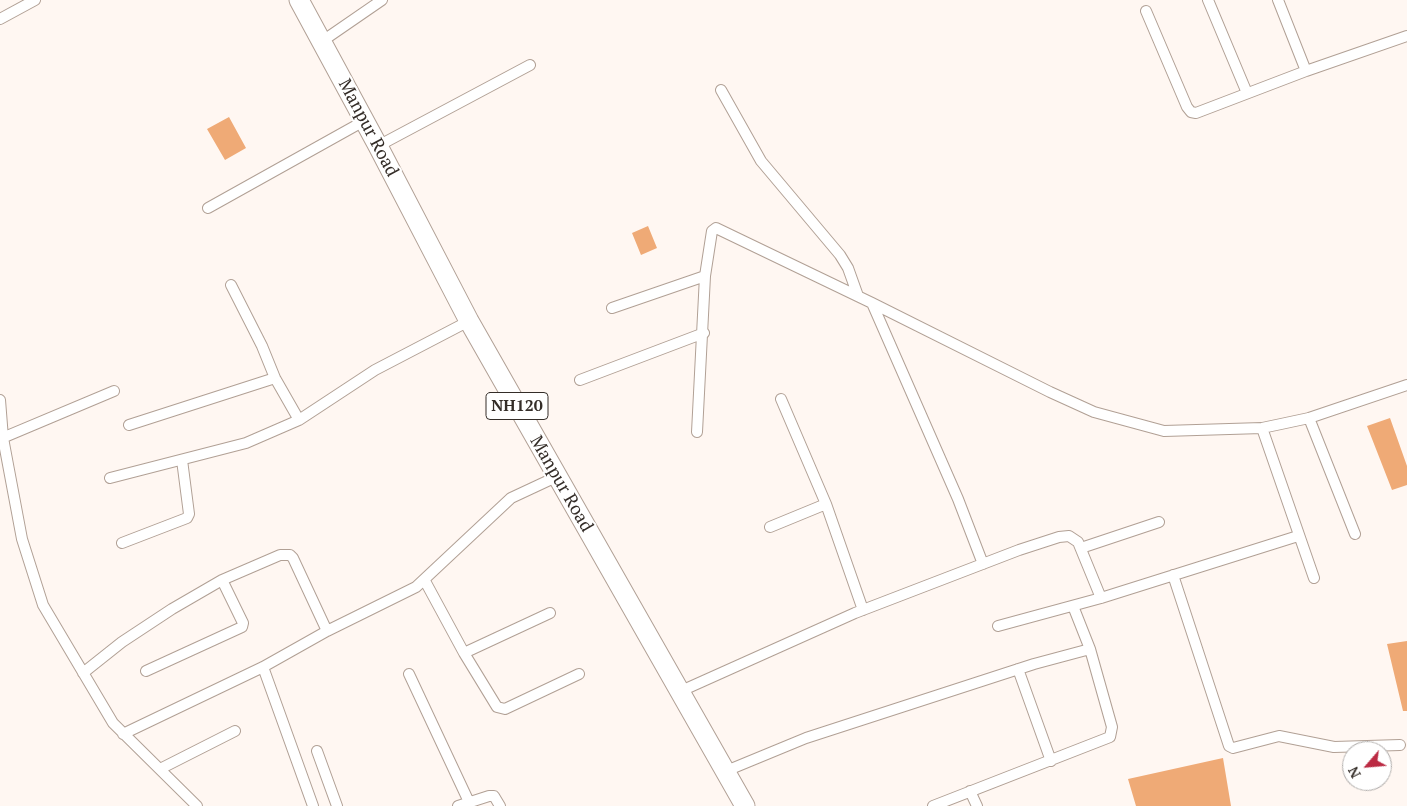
<!DOCTYPE html>
<html>
<head>
<meta charset="utf-8">
<style>
  body { margin:0 }
  #map { position:relative; width:1407px; height:806px; overflow:hidden; background:#fff7f2; font-family:"PT Serif",serif }
  canvas { display:block }
  .north { position:absolute; left:1342px; top:741px; width:50px; height:50px; box-sizing:border-box; background:#fff; border:1px solid #aeaba9; border-radius:50%; rotate:243deg; font-size:14px; font-weight:700; line-height:20px; text-align:center; color:#342d28 }
  .north::after { content:''; display:block; margin:auto; width:18px; height:22px; background:#bb2a43; clip-path:polygon(50% 0,100% 100%,50% 72%,0 100%) }
</style>
</head>
<body>
<div id="map">
<canvas width="1407" height="806"></canvas>
<div class="north">N</div>
</div>
<script>
const ctx = document.querySelector('canvas').getContext('2d');
ctx.lineJoin = 'round';
function paint(path, color) { ctx.fillStyle = color; ctx.fill(path, 'evenodd'); }
const poly = rows => new Path2D(rows.map(r => 'M' + r).join(''));
function stroke(path, color, width, dash) { ctx.strokeStyle = color; ctx.lineWidth = width; ctx.lineCap = dash ? 'butt' : 'round'; ctx.setLineDash(dash || []); ctx.stroke(path); }
function write(font, color, halo, rows, align = 'center') {
  ctx.font = font + ' "PT Serif",serif'; ctx.lineWidth = 4; ctx.setLineDash([]); ctx.textBaseline = 'middle'; ctx.strokeStyle = halo; ctx.fillStyle = color; for (const [text, x, y, turn = 0] of rows) {
    ctx.save(); ctx.translate(x, y); ctx.rotate((+turn || 0) * Math.PI / 180); ctx.textAlign = isNaN(turn) ? turn : align; if (halo) ctx.strokeText(text, 0, 0); ctx.fillText(text, 0, 0); ctx.restore();
  }
}
paint(poly([
  [229,117,246,148,225,160,207,129],
  [648,226,657,248,641,255,632,233],
  [1390,418,1407,466,1407,485,1392,490,1367,426],
  [1407,641,1407,711,1403,711,1387,644],
  [1223,758,1231,806,1136,806,1128,779]
]), '#efaa76');
const street = poly([
  [1208,0,1247,93],
  [1278,0,1306,71],
  [1146,11,1187,107,1191,112,1196,113,1306,71,1407,36],
  [0,19,35,0],
  [321,42,382,0],
  [721,90,761,161,840,255,848,268,858,296],
  [378,146,530,65],
  [208,208,364,121],
  [231,285,262,346,275,378,299,420],
  [872,303,958,499,983,564],
  [612,308,705,276],
  [580,380,704,333],
  [781,399,826,504,863,610],
  [0,400,3,438,22,539,43,605,113,723,197,806],
  [1309,418,1355,534],
  [129,425,275,378],
  [1262,428,1314,578],
  [697,432,705,276,712,231,716,228,872,303,1050,392,1094,412,1164,431,1262,428,1281,424,1309,418,1407,385],
  [0,439,114,391],
  [110,478,246,443,299,420,375,370,469,321],
  [770,527,826,504],
  [122,543,187,518,189,514,182,460],
  [1081,548,1159,522],
  [1173,575,1229,746,1233,748,1279,736,1334,747,1400,745],
  [425,581,464,653,497,707,505,709,579,674],
  [998,626,1101,598,1298,536],
  [464,653,550,613],
  [263,667,313,806],
  [1018,669,1051,761],
  [146,671,242,627,243,623,222,580],
  [83,673,122,642,172,609,222,580,280,555,290,555,293,558,327,631],
  [409,674,469,802],
  [681,691,855,613,1019,550,1059,537,1069,536,1078,542,1101,598],
  [123,734,263,667,327,631,416,587,511,498,556,477],
  [317,751,337,806],
  [160,769,235,731],
  [726,771,806,738,1034,664,1090,649],
  [970,791,977,806],
  [458,806,489,796,494,796,500,806],
  [933,806,1110,737,1112,727,1090,649,1073,606]
]);
const highway = poly([
  [299,0,378,146,469,321,745,806]
]);
stroke(street, '#b1a095', 12);
stroke(highway, '#b1a095', 21);
stroke(street, '#fff', 10);
stroke(highway, '#fff', 19);
for (const [x, y, w] of [
  [517,406,62]
]) { const box = new Path2D(); box.roundRect(x - w / 2, y - 13.5, w, 27, 4); ctx.fillStyle = '#fff'; ctx.fill(box); stroke(box, '#342d28', 1); }
write('bold 16px', '#342d28', null, [
  ["NH120",517,406]
]);
write('18px', '#342d28', '#fff', [
  ["Manpur Road",368,128,62],
  ["Manpur Road",561,484,60]
]);
</script>
</body>
</html>
